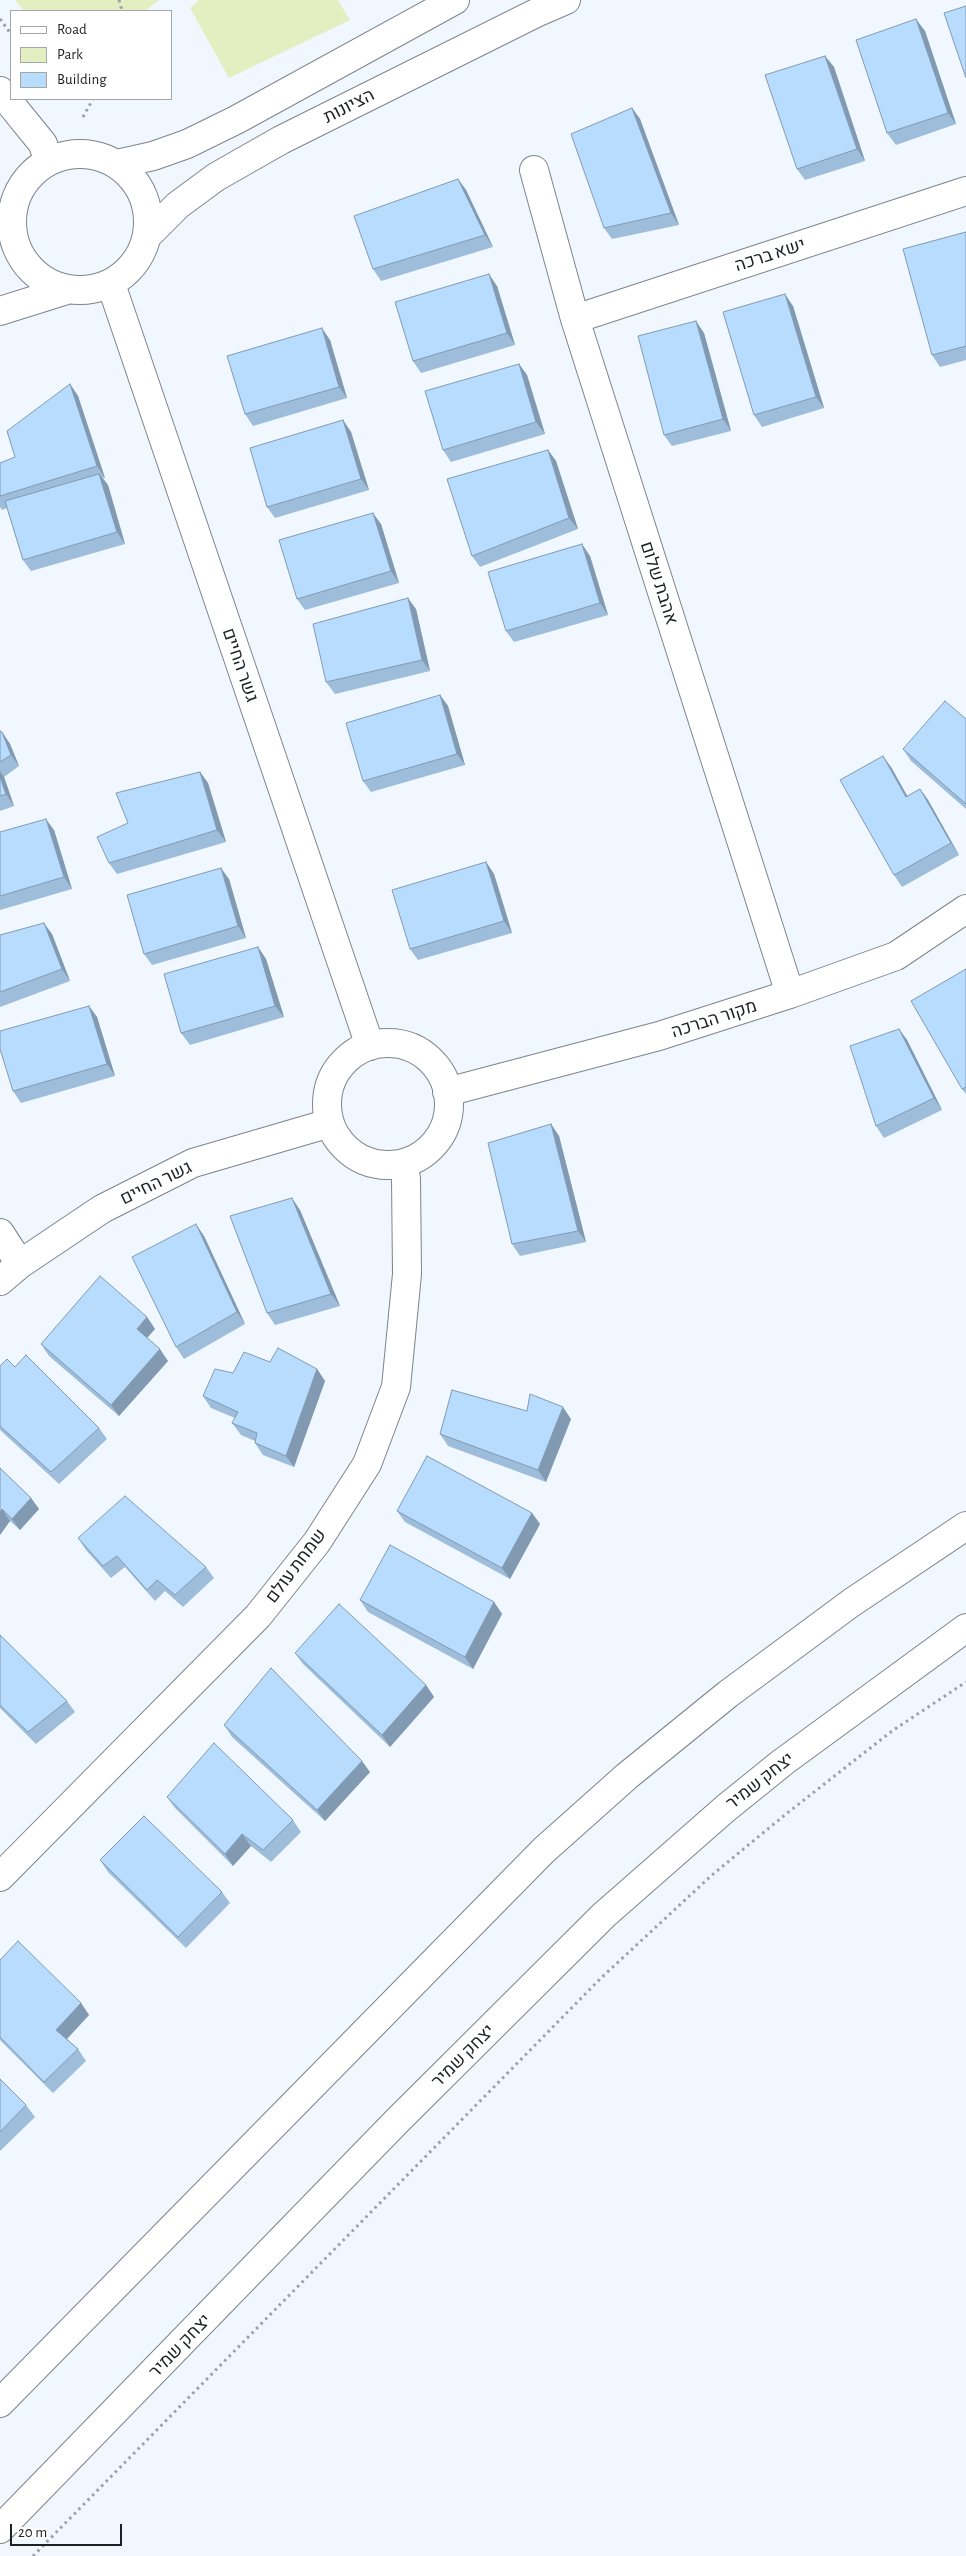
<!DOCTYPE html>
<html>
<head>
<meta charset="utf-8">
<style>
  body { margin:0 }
  #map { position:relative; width:966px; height:2556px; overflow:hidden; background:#f0f7fe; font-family:"Alegreya Sans",sans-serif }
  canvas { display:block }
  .legend { position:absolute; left:10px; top:10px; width:162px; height:90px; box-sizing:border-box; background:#fff; border:1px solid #a5a6a7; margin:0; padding:6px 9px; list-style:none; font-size:15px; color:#1e2124 }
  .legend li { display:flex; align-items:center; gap:10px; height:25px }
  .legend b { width:25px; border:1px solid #a5a6a7 }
  .scale { position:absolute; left:10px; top:2524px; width:112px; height:22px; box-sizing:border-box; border:2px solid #1e2124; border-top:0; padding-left:6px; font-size:15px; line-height:18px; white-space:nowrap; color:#1e2124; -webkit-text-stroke:4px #fff; paint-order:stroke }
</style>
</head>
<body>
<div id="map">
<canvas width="966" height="2556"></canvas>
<ul class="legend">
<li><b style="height:6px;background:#fff"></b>Road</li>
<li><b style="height:14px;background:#e3eec1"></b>Park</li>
<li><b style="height:14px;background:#b8dcfe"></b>Building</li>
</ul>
<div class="scale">20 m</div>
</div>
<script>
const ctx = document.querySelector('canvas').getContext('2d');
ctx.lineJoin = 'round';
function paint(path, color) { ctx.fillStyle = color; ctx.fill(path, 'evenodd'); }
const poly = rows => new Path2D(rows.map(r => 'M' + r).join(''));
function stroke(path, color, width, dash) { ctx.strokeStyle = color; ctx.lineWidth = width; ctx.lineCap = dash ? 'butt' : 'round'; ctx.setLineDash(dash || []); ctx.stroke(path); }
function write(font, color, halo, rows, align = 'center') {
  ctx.font = font + ' "Alegreya Sans",Heebo,sans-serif'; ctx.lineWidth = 4.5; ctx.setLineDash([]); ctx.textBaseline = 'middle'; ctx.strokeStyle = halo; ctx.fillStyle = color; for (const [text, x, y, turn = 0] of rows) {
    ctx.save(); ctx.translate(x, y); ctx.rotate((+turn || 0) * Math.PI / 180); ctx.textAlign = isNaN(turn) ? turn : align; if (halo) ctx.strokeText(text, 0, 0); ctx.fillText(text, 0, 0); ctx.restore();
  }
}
paint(poly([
  [15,0,159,0,145,11,24,11],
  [199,0,338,0,350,20,229,78,190,8]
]), '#e3eec1');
const minor = poly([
  [0,91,43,144,48,160],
  [534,170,575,319,790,994],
  [111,284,370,1046],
  [575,319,966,191],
  '327 1104a61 61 0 1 1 122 0a61 61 0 1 1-122 0Z',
  [447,1092,659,1036,790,994,896,956,966,909],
  [0,1233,20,1264],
  [0,1281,20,1264,102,1209,193,1163,330,1123],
  [0,1877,258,1616,317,1542,367,1464,396,1387,407,1274,406,1178,402,1164]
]);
const tertiary = poly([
  '12 222a68 68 0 1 1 136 0a68 68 0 1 1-136 0Z',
  [117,164,153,156,187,144,236,120,455,0],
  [148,235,178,205,216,177,281,140,536,13,566,0],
  [0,311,67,290]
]);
const secondary = poly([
  [0,2403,544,1850,627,1776,728,1694,851,1603,966,1526],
  [0,2529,397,2121,604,1915,726,1808,783,1762,966,1628]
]);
stroke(minor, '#7e848a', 30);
stroke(tertiary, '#7e848a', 30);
stroke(secondary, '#7e848a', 30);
stroke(poly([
  [119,0,122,11],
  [0,19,11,34],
  [83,117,93,99],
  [33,2556,601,1978,712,1875,786,1814,892,1731,966,1682]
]), '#9ba0a6', 3, [2.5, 4]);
stroke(minor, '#fff', 28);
stroke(tertiary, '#fff', 28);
stroke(secondary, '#fff', 28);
paint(poly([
  [925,31,956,124,896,145,887,133],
  [825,56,834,67,865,161,805,180,797,169],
  [632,108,640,119,679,225,612,239,604,228],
  [458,179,466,190,493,247,381,281,373,269],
  [966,232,966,360,940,367,932,355],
  [497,286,515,345,421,373,413,361],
  [793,306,824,408,762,427,754,415],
  [704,333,731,431,672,446,664,435],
  [330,340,347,398,253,426,245,414],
  [519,364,527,375,545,434,451,462,443,450],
  [70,384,78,396,105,478,103,478,108,485,125,544,31,571,23,560,7,508,2,510,0,507,0,463,15,457],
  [343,420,351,432,369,490,275,518,267,507],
  [548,450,556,461,578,529,480,567,472,556],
  [381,524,399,583,305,610,297,599],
  [590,556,608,615,514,642,506,631],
  [416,609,430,671,335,694,326,682],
  [440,695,448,706,465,765,371,792,363,781],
  [966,719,966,809,911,761,903,749],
  [0,731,2,732,10,744,19,766,4,777,14,806,0,811],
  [891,767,907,796,920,789,928,800,959,855,902,887,894,875],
  [200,772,208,783,226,842,117,874,109,863,128,823],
  [54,830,72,889,0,910,0,832],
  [486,862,494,874,512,933,418,960,410,949],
  [229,879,246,938,152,965,144,954],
  [52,934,70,981,0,1007,0,935],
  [258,947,266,959,284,1017,190,1045,181,1033],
  [966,969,966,1094,962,1089],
  [89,1006,97,1017,115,1076,21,1103,13,1091],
  [899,1029,907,1040,942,1110,884,1138,876,1126],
  [551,1124,559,1136,586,1242,520,1256,512,1244],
  [300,1210,340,1306,275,1325,267,1313],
  [204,1236,245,1324,184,1359,176,1347],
  [147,1317,155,1329,147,1338,168,1361,119,1416,49,1356,41,1344],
  [270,1362,317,1369,325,1381,294,1467,263,1455,255,1443,255,1441,241,1435,232,1423,235,1418,211,1408,203,1396,233,1373],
  [0,1366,15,1367,99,1428,107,1439,59,1484,0,1430],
  [527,1411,571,1419,546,1482,448,1446,440,1434],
  [0,1468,31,1498,39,1509,20,1530,10,1521,0,1535],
  [397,1511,532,1513,540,1524,510,1579,405,1522],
  [78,1538,206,1567,214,1578,183,1607,165,1591,155,1601,125,1567,111,1578,86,1550],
  [360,1600,494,1602,502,1614,473,1669,368,1612],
  [0,1635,67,1701,75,1712,36,1744,0,1708],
  [295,1653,426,1685,434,1697,390,1747,303,1664],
  [224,1725,370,1772,325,1821,232,1737],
  [167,1797,293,1820,301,1832,271,1862,251,1846,233,1866,175,1808],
  [100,1860,222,1892,230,1903,186,1948,108,1872],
  [0,1960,81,2003,89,2015,67,2039,78,2049,86,2061,53,2093,0,2040],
  [0,2079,26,2105,35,2117,0,2151]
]), '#9ebdda');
paint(poly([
  [916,19,925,31,956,124,948,113],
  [825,56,834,67,865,161,857,149],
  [632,108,640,119,679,225,671,213],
  [458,179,466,190,493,247,485,235],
  [489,274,497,286,515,345,507,333],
  [785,294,793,306,824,408,816,397],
  [696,321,704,333,731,431,723,419],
  [322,328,330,340,347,398,339,387],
  [519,364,527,375,545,434,536,422],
  [70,384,78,396,105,478,97,466],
  [343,420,351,432,369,490,361,479],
  [548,450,556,461,578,529,569,518],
  [99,474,108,485,125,544,117,532],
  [373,513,381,524,399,583,391,571],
  [582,544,590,556,608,615,600,603],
  [408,598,416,609,430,671,422,660],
  [440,695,448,706,465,765,457,754],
  [2,732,10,744,19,766,11,755],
  [883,756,891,767,914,808,906,797],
  [0,771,4,777,14,806,6,794,0,777],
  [200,772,208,783,226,842,217,830],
  [920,789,928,800,959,855,951,843],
  [46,819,54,830,72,889,64,877],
  [486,862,494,874,512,933,504,921],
  [221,868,229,879,246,938,238,926],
  [44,923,52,934,70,981,62,969],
  [258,947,266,959,284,1017,275,1006],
  [89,1006,97,1017,115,1076,107,1064],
  [899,1029,907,1040,942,1110,934,1098],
  [551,1124,559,1136,586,1242,578,1231],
  [292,1198,300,1210,340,1306,331,1294],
  [196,1224,204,1236,245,1324,237,1312],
  [147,1317,155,1329,145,1340,137,1329],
  [160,1349,168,1361,119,1416,111,1405],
  [317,1369,325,1381,294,1467,286,1456],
  [563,1407,571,1419,546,1482,538,1470],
  [31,1498,39,1509,20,1530,12,1519],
  [2,1509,10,1521,0,1535,0,1512],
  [532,1513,540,1524,510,1579,502,1568],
  [494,1602,502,1614,473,1669,465,1657],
  [426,1685,434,1697,390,1747,382,1735],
  [362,1761,370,1772,325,1821,317,1810],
  [242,1834,251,1846,233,1866,225,1854],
  [81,2003,89,2015,64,2042,56,2030]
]), '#819ab2');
const building = poly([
  [966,6,966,78,944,13,966,6],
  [916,19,948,113,887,133,856,40,916,19],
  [825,56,857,149,797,169,765,75,825,56],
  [632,108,671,213,604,228,571,134,632,108],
  [458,179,485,235,373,269,354,216,458,179],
  [966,232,966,346,932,355,903,249,966,232],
  [489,274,507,333,413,361,395,302,489,274],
  [785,294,816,397,754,415,723,312,785,294],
  [696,321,723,419,664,435,638,336,696,321],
  [322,328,339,387,245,414,227,356,322,328],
  [519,364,536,422,443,450,425,391,519,364],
  [70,384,97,466,0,496,0,463,15,457,7,431,70,384],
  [343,420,361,479,267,507,250,448,343,420],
  [548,450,569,518,472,556,447,479,548,450],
  [99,474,117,532,23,560,5,501,99,474],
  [373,513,391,571,297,599,279,540,373,513],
  [582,544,600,603,506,631,488,572,582,544],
  [408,598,422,660,326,682,313,624,408,598],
  [440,695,457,754,363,781,346,723,440,695],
  [945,701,966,719,966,804,903,749,945,701],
  [0,731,2,732,11,755,0,762,0,731],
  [883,756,906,797,920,789,951,843,894,875,840,780,883,756],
  [200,772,217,830,109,863,97,837,128,823,116,793,200,772],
  [0,777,6,794,0,796,0,777],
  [46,819,64,877,0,896,0,832,46,819],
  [486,862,504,921,410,949,392,890,486,862],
  [221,868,238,926,144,954,127,895,221,868],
  [44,923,62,969,0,992,0,935,44,923],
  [258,947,275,1006,181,1033,164,974,258,947],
  [966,969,966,1087,962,1089,911,1001,966,969],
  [89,1006,107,1064,13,1091,0,1049,0,1031,89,1006],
  [899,1029,934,1098,876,1126,850,1046,899,1029],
  [551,1124,578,1231,512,1244,488,1143,551,1124],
  [292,1198,331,1294,267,1313,230,1216,292,1198],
  [196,1224,237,1312,176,1347,132,1257,196,1224],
  [100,1276,147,1317,137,1329,160,1349,111,1405,41,1344,100,1276],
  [278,1348,317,1369,286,1456,255,1443,257,1433,232,1423,238,1412,203,1396,215,1369,233,1373,244,1352,270,1362,278,1348],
  [26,1355,99,1428,51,1472,0,1426,0,1366,7,1359,15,1367,26,1355],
  [452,1390,527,1411,530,1394,563,1407,538,1470,440,1434,452,1390],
  [427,1456,532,1513,502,1568,397,1511,427,1456],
  [0,1468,31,1498,12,1519,2,1509,0,1512,0,1468],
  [125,1496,206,1567,175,1595,157,1580,147,1590,117,1556,103,1566,78,1538,125,1496],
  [390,1545,494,1602,465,1657,360,1600,390,1545],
  [339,1604,426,1685,382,1735,295,1653,339,1604],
  [0,1635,67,1701,28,1732,0,1705,0,1635],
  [271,1668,362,1761,317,1810,224,1725,271,1668],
  [214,1743,293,1820,263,1850,242,1834,225,1854,167,1797,214,1743],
  [144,1816,222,1892,178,1937,100,1860,144,1816],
  [18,1941,81,2003,56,2030,78,2049,44,2082,0,2037,0,1960,18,1941],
  [0,2079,26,2105,0,2132,0,2079]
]);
paint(building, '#b8dcfe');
stroke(building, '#819ab2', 1);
write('18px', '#1e2124', '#fff', [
  ["הציונות",349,106,-27],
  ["ישא ברכה",770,255,-18],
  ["אהבת שלום",659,583,72],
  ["גשר החיים",240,665,71],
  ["מקור הברכה",714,1019,-18],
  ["גשר החיים",156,1183,-26],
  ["שמחת עולם",296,1566,-53],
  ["יצחק שמיר",760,1781,-38],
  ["יצחק שמיר",463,2056,-45],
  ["יצחק שמיר",180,2346,-46]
]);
</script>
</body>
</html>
